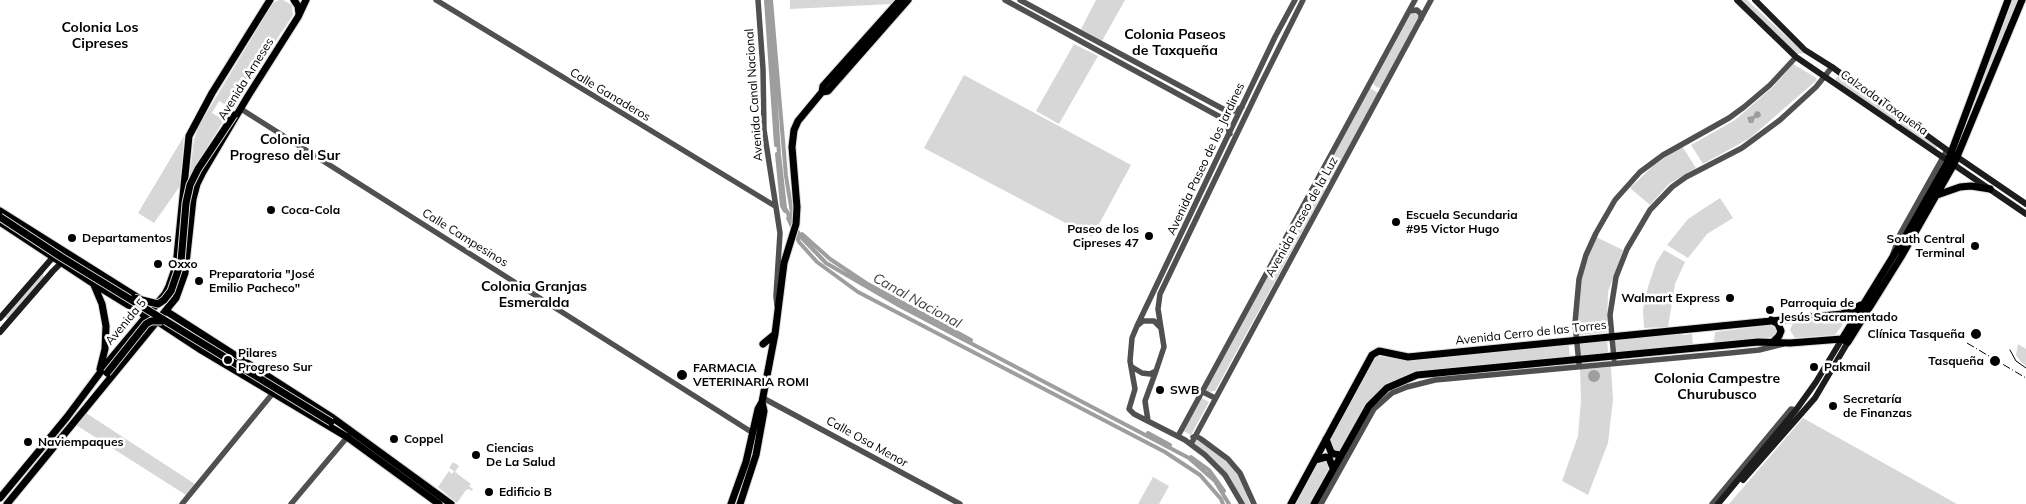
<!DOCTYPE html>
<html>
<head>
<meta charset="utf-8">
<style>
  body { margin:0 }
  canvas { display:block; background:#fff }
</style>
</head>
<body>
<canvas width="2026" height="504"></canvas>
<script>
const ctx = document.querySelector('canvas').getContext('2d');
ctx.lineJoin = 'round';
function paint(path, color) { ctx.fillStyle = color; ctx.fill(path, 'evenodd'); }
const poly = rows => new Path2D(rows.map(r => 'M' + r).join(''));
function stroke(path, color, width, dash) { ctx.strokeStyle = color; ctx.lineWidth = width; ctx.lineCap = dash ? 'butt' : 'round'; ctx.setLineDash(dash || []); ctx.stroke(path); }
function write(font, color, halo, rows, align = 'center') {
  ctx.font = font + ' Mulish,sans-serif'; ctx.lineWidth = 5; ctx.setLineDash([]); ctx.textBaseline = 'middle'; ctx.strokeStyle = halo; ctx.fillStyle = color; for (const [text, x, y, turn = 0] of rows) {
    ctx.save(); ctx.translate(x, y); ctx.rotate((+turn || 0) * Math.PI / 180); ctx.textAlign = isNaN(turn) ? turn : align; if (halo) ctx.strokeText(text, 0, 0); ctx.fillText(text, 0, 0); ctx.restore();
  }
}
paint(poly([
  [279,0,283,0,292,5,293,15,231,108,219,101,212,113,224,120,196,165,188,188,194,140,198,127,273,3],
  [790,0,896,0,892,4,790,9],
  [1096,0,1125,0,1102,41,1081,29],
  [1741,0,1747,0,1804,53,1796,54],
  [2012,0,2019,0,1970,119,1967,118],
  [1412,12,1417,12,1420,17,1381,88,1376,87,1373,83],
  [1074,44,1098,56,1059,124,1036,111],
  [1793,64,1815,77,1817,80,1750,138,1703,164,1691,145,1735,120,1774,86],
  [964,75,1131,165,1092,237,924,148],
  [1838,76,1937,146,1936,151,1835,80],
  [1370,88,1378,93,1331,180,1324,180,1321,174],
  [184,136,180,186,154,223,138,213],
  [1682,146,1696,168,1669,184,1650,205,1630,188,1653,166],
  [1316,185,1321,186,1325,190,1215,391,1208,392,1205,389],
  [1720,198,1733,218,1707,234,1688,258,1667,245,1688,219],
  [1596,237,1623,250,1608,292,1607,332,1579,335,1577,309,1580,280],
  [1664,250,1685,262,1675,284,1668,327,1644,328,1643,310,1648,287,1656,263],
  [43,271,44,278,10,320,3,316],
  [1834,317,1843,324,1835,335,1795,338,1790,330,1794,321],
  [1771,325,1776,328,1778,332,1772,337,1716,344,1714,342,1715,332],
  [1670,332,1684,335,1692,334,1693,345,1616,352,1615,337],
  [1607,338,1608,353,1580,356,1578,341],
  [1568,341,1570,357,1433,370,1403,377,1385,386,1341,450,1338,452,1335,451,1328,439,1372,360,1378,356,1397,358],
  [2018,344,2026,349,2026,366,2020,361,2016,355],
  [1611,367,1613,400,1608,443,1588,495,1562,481,1578,436,1581,400,1580,369],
  [1200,397,1209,402,1191,435,1183,431],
  [86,413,195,484,186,495,76,425],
  [1803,418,1957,504,1729,504],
  [1196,439,1220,455,1239,474,1250,504,1243,504,1202,450,1193,442],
  [1320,459,1326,459,1329,471,1311,504,1295,504],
  [453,462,459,466,455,472,471,484,469,486,473,489,472,491,469,489,466,490,457,503,438,487,449,471,452,474,454,471,449,468],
  [1153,477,1169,486,1159,504,1138,504]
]), '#d7d7d7');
paint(poly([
  [1756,111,1760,112,1761,116,1758,118,1755,118,1753,123,1749,123,1747,117,1753,116],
  '1588 376a6 6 0 1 1 12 0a6 6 0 1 1-12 0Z'
]), '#9e9e9e');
stroke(poly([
  [766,0,776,145],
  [769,0,779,154,785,208,800,236,826,263,900,306,1189,458,1215,481,1229,504],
  [771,0,786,176,793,219],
  [777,154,782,206,785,211],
  [788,218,799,242,817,262,858,292,1165,452,1200,475,1221,499,1223,504],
  [802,234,830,259,866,283,971,340],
  [1148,433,1170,445],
  [1191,457,1209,470,1224,491]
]), '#9e9e9e', 4);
const primary = poly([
  [294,0,298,6,299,14],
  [822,92,823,86,900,0],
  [1937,195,1960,187,1971,186,1990,189],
  [0,211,140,299],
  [0,222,94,284,146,316],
  [94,285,102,304,106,326,105,349,100,369],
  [166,311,333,418,451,504],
  [1771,320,1778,324,1781,331,1779,336,1773,342],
  [157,321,201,350,347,437,439,504],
  [1842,339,1905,237,1948,161,2008,0],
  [1848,342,1901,257,1954,164,2022,0],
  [763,344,775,334],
  [1326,439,1331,452,1334,454,1341,455],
  [1315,460,1326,457,1329,458,1333,468],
  [0,498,67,417,108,362,165,294,169,286,176,266,189,136,212,93,270,0],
  [7,504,176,298,185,273,193,199,197,184,203,172,248,96,298,17,306,0],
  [731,504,746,462,758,409,762,402,775,334,784,263,796,224,797,207,792,147,794,130,798,121,822,92,828,91,908,0],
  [740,504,756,455,764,411,762,402],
  [1291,504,1372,355,1379,351,1408,357,1842,314,1861,305],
  [1314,504,1369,406,1387,388,1417,375,1758,342,1790,343,1842,339,1848,342]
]);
stroke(primary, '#dbdbdb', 9);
stroke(poly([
  [436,0,775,206],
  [758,0,763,69,764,130,780,233,776,296,777,306],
  [1005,0,1222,118,1226,123,1230,134],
  [1020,0,1225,110,1232,112,1242,107],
  [1409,11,1417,10,1421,14,1421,19],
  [241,109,753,433],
  [1893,254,1900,234,1947,150],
  [1137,326,1275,37,1295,0],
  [1161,328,1158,309,1160,294,1261,84,1303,0],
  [1614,359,1610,315,1616,277,1627,249,1650,210,1672,187,1686,177,1742,148,1780,120,1816,87,1832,67],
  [1579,364,1575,323,1579,279,1586,255,1596,233,1615,200,1640,172,1663,155,1729,118,1744,107,1770,85,1796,57],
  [1132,367,1142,373,1150,374,1156,371,1164,347,1161,328,1154,321,1143,321,1137,326,1132,338,1130,361,1135,389,1129,409,1134,414,1185,440,1205,455,1225,475,1242,504],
  [1201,391,1215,398],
  [763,398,960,504],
  [1148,421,1145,401,1156,371],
  [1178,436,1415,0],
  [1193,437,1196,436,1201,439,1228,459,1240,473,1254,504],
  [1191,444,1431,0],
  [182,504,273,393],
  [291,504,349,435],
  [1321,504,1374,409,1392,393,1407,387,1435,380,1730,353,1759,350,1783,344],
  [1712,504,1791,409,1796,410]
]), '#505050', 5.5);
stroke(poly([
  [1737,0,1796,57,2026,214],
  [1755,0,1805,50,1832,67,1947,150,2026,204],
  [0,318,54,256],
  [0,332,53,271,62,262],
  [1743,480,1815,398,1848,342],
  [1718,504,1796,410,1816,382,1842,339]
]), '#1d1d1d', 6);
stroke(primary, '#000', 7);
stroke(poly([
  [2010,350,2016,361,2026,368]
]), '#000', 1);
stroke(poly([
  [1967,343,2026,378]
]), '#000', 1, [8, 2.5, 1, 2.5]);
const primaryBridge = poly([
  [0,217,61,257,331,422],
  [134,298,158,304,164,300,171,291,181,262,186,203,190,185,198,169,234,115],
  [107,373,146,324,151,321,162,321]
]);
stroke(primaryBridge, '#dbdbdb', 9, []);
stroke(primaryBridge, '#000', 7);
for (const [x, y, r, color] of [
  [271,210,5,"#000"],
  [1396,222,5,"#000"],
  [1149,236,5,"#000"],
  [72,238,5,"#000"],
  [1975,246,5,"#000"],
  [158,264,5,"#000"],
  [199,281,5,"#000"],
  [1730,298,5,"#000"],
  [1770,310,5,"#000"],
  [1976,334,6,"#000"],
  [228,360,5,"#000"],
  [1995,361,6,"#000"],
  [1814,367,5,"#000"],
  [682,375,6,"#000"],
  [1160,390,5,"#000"],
  [1833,406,5,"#000"],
  [394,439,5,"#000"],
  [28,442,5,"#000"],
  [476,455,5,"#000"],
  [489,492,5,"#000"]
]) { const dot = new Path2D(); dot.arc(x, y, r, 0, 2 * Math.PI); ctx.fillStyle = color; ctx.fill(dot); stroke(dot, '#fff', 2); }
write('12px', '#000', '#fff', [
  ["Avenida Arneses",246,79,-58],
  ["Calle Ganaderos",610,95,31],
  ["Avenida Canal Nacional",754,95,-94],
  ["Calzada Taxqueña",1884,103,35],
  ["Avenida Paseo de los Jardines",1206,159,-65],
  ["Avenida Paseo de la Luz",1302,217,-61],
  ["Calle Campesinos",465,238,32],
  ["Avenida 5",126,322,-50],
  ["Avenida Cerro de las Torres",1531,333,-6],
  ["Calle Osa Menor",867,442,29]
]);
write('bold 12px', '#000', '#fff', [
  ["Coca-Cola",281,210],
  ["Escuela Secundaria",1406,215],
  ["#95 Victor Hugo",1406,229],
  ["Paseo de los",1139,229,"right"],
  ["Cipreses 47",1139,243,"right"],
  ["Departamentos",82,238],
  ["South Central",1965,239,"right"],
  ["Terminal",1965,253,"right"],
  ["Oxxo",168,264],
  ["Preparatoria \"José",209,274],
  ["Emilio Pacheco\"",209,288],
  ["Walmart Express",1720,298,"right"],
  ["Parroquia de",1780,303],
  ["Jesús Sacramentado",1780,317],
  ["Clínica Tasqueña",1965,334,"right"],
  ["Pilares",238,353],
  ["Progreso Sur",238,367],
  ["Tasqueña",1984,361,"right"],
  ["Pakmail",1824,367],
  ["FARMACIA",693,368],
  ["VETERINARIA ROMI",693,382],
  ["SWB",1170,390],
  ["Secretaría",1843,399],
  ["de Finanzas",1843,413],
  ["Coppel",404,439],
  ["Naviempaques",38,442],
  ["Ciencias",486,448],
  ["De La Salud",486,462],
  ["Edificio B",499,492]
], 'left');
write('bold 14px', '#000', '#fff', [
  ["Colonia Los",100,28],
  ["Cipreses",100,44],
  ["Colonia Paseos",1175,35],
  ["de Taxqueña",1175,51],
  ["Colonia",285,140],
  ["Progreso del Sur",285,156],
  ["Colonia Granjas",534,287],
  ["Esmeralda",534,303],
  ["Colonia Campestre",1717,379],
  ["Churubusco",1717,395]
]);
write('italic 14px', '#3f3f3f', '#fff', [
  ["Canal Nacional",917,301,29]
]);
</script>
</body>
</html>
